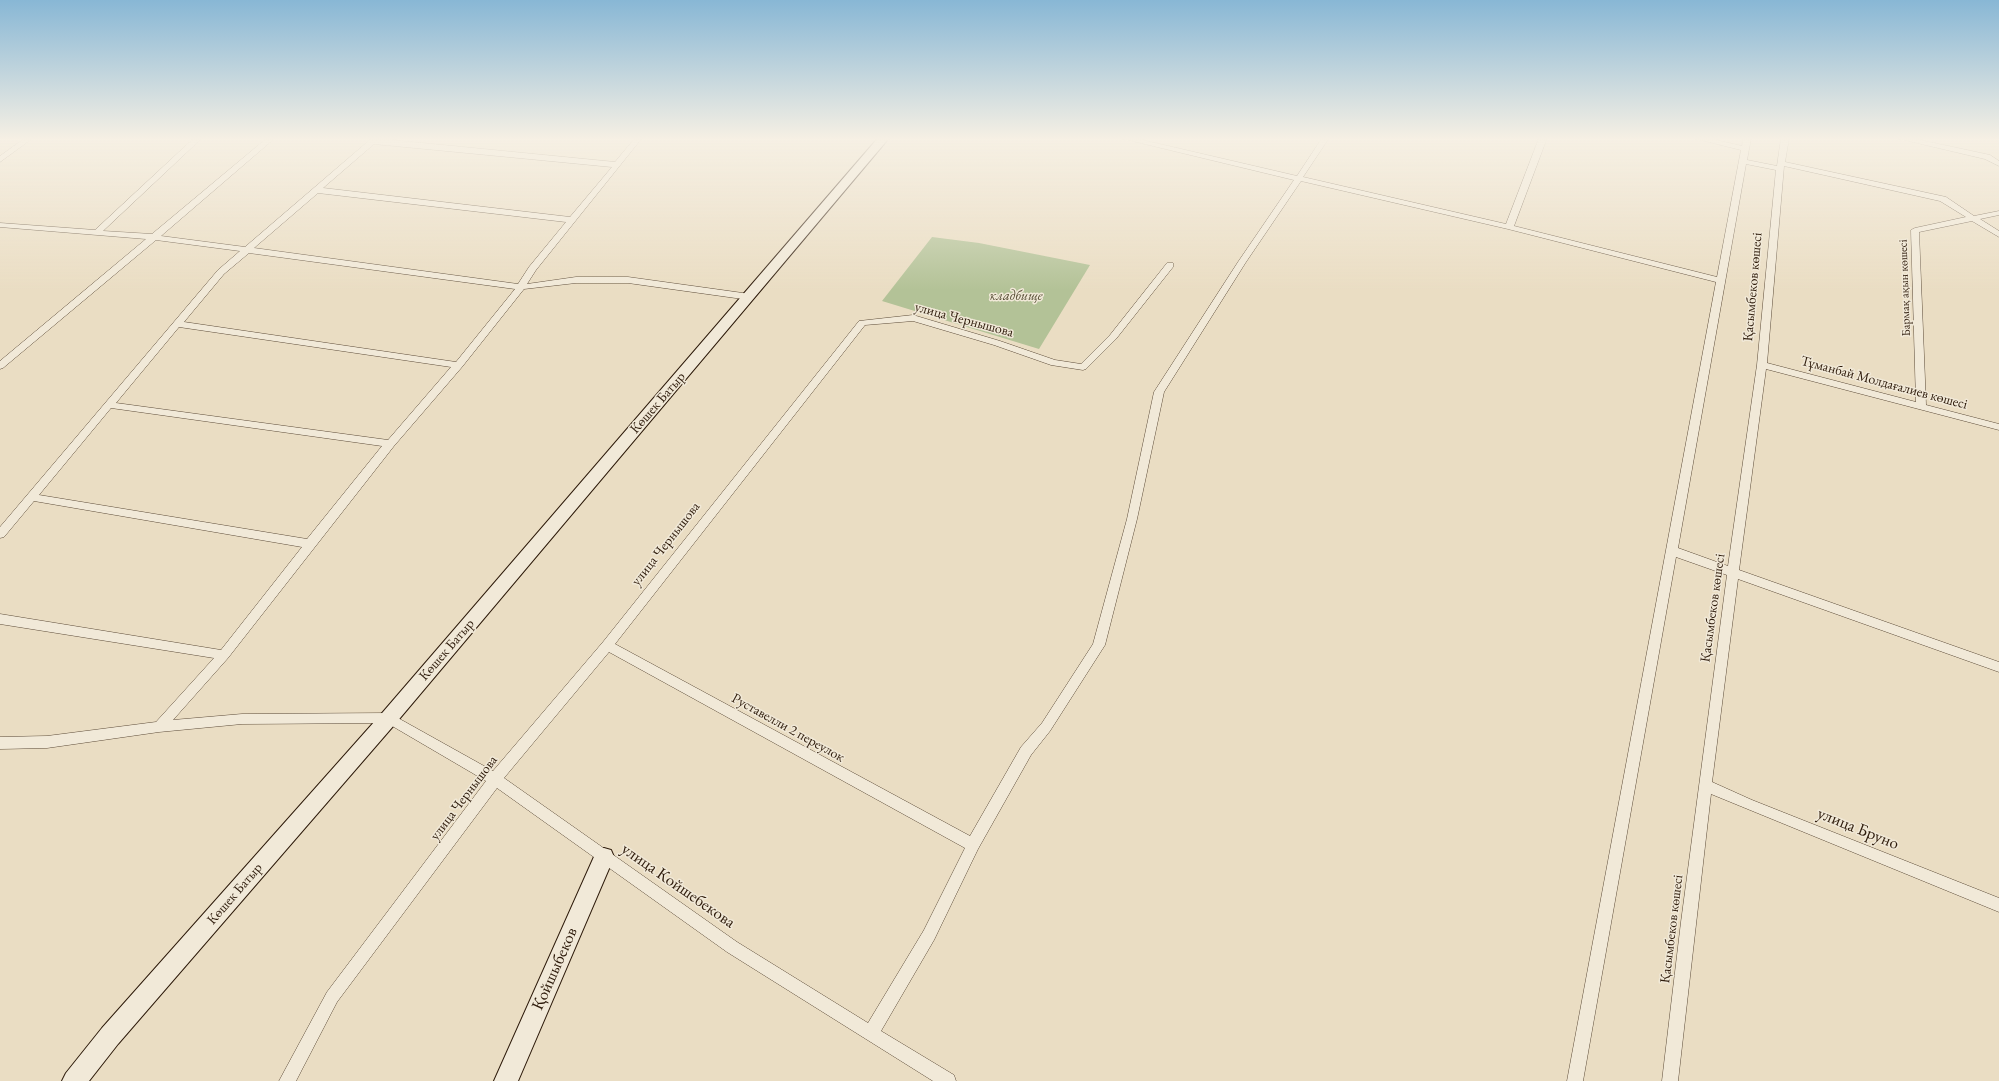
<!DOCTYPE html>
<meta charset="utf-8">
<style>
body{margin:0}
canvas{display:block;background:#eaddc3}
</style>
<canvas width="1999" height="1081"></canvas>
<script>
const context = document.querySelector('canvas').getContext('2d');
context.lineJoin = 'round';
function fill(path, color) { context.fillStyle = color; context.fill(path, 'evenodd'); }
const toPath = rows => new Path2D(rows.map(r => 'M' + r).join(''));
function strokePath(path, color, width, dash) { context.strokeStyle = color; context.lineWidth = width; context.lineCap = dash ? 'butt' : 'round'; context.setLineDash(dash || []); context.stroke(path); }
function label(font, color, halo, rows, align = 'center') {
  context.font = font + ' "EB Garamond",serif'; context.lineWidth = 3; context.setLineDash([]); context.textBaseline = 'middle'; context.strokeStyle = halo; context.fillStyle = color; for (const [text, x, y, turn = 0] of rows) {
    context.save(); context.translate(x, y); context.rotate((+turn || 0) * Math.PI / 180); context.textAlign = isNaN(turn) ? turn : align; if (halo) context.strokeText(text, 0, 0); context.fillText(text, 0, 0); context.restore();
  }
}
const green = toPath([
 [932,237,979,243,1090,265,1039,349,882,301]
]);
const street = toPath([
 [25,138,33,138,0,162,0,156,25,138],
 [194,138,202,138,103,231,152,234,267,138,275,138,161,236,245,247,372,138,615,162,635,138,642,138,536,270,527,284,576,277,628,277,750,294,754,297,750,300,628,283,576,283,524,289,462,367,394,446,228,658,173,720,242,714,389,713,493,771,603,642,859,321,913,315,1000,341,1055,360,1081,364,1110,335,1167,263,1173,263,1173,267,1116,339,1086,369,1083,370,1051,365,994,345,913,321,865,325,615,644,970,836,1021,747,1042,723,1093,644,1127,519,1154,392,1238,262,1294,180,1120,138,1134,138,1297,176,1322,138,1329,138,1303,177,1506,224,1539,138,1547,138,1514,226,1717,277,1741,150,1693,138,1708,138,1742,146,1743,138,1751,138,1747,160,1777,166,1781,138,1789,138,1785,162,1946,197,1974,216,1999,211,1999,215,1980,219,1999,231,1999,237,1972,221,1919,232,1926,405,1999,424,1999,430,1766,369,1739,570,1999,662,1999,672,1738,579,1712,782,1752,800,1999,898,1999,912,1711,794,1678,1081,1662,1081,1681,922,1727,575,1676,557,1583,1081,1567,1081,1716,282,1508,229,1301,181,1246,262,1164,392,1137,519,1105,645,1050,731,1031,755,978,849,934,940,881,1031,954,1075,956,1081,933,1081,727,952,497,788,337,1002,296,1081,279,1081,327,992,486,781,387,723,242,724,159,732,47,748,0,749,0,737,47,736,156,722,214,658,0,624,0,614,221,650,302,547,34,501,4,537,0,538,0,527,218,270,240,251,156,240,3,368,0,369,0,361,146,239,0,227,0,223,95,230,194,138],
 [374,144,612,167,570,217,323,188,374,144],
 [1746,164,1776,170,1757,365,1728,566,1678,548,1746,164],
 [1784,166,1940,201,1966,217,1915,228,1911,230,1916,402,1767,363,1784,166],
 [318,193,566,222,529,267,518,284,254,248,318,193],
 [249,253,515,289,456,362,184,322,224,274,249,253],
 [179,327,451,367,388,440,116,403,179,327],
 [111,408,382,446,307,539,39,495,111,408],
 [609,652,965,848,924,930,868,1023,737,942,504,778,609,652],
 [1896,138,1911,138,1990,155,1999,161,1999,166,1985,159,1896,138]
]);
const secondary = toPath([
 [878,138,889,138,395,724,118,1044,89,1081,62,1081,66,1073,102,1028,383,712,878,138],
 [604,848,611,850,614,857,518,1081,494,1081,597,850,604,848]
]);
const farStreetnames = [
 ["Бармақ ақын көшесі",1905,288,-92]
];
const streetNames = [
 ["Қасымбеков көшесі",1753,287,-85],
 ["улица Чернышова",964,320,15],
 ["Тұманбай Молдағалиев көшесі",1884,383,15],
 ["Көшек Батыр",658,403,-49],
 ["улица Чернышова",666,544,-52],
 ["Қасымбеков көшесі",1713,608,-82],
 ["Көшек Батыр",447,650,-49],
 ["Руставелли 2 переулок",788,728,29],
 ["улица Чернышова",464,798,-53],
 ["Көшек Батыр",235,894,-49],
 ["Қасымбеков көшесі",1672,929,-83]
];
const parkNames = [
 ["кладбище",1016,296]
];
const nearStreetnames = [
 ["улица Бруно",1858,829,22],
 ["улица Койшебекова",678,886,35],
 ["Қойшыбеков",555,969,-66]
];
fill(green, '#b3c297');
strokePath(street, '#5d4c39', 1);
strokePath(secondary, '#2e1b0b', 2);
fill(street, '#f1e9d8');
fill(secondary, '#f1e9d8');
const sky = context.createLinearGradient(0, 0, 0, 290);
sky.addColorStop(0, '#88b7d5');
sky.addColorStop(0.48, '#f6f0e4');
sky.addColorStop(1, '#f6f0e400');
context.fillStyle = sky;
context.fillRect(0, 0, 1999, 290);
label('12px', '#2e1b0b', '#f1e9d8', farStreetnames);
label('14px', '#2e1b0b', '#f1e9d8', streetNames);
label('italic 14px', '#564d35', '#f1e9d8', parkNames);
label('17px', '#2e1b0b', '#f1e9d8', nearStreetnames);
</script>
